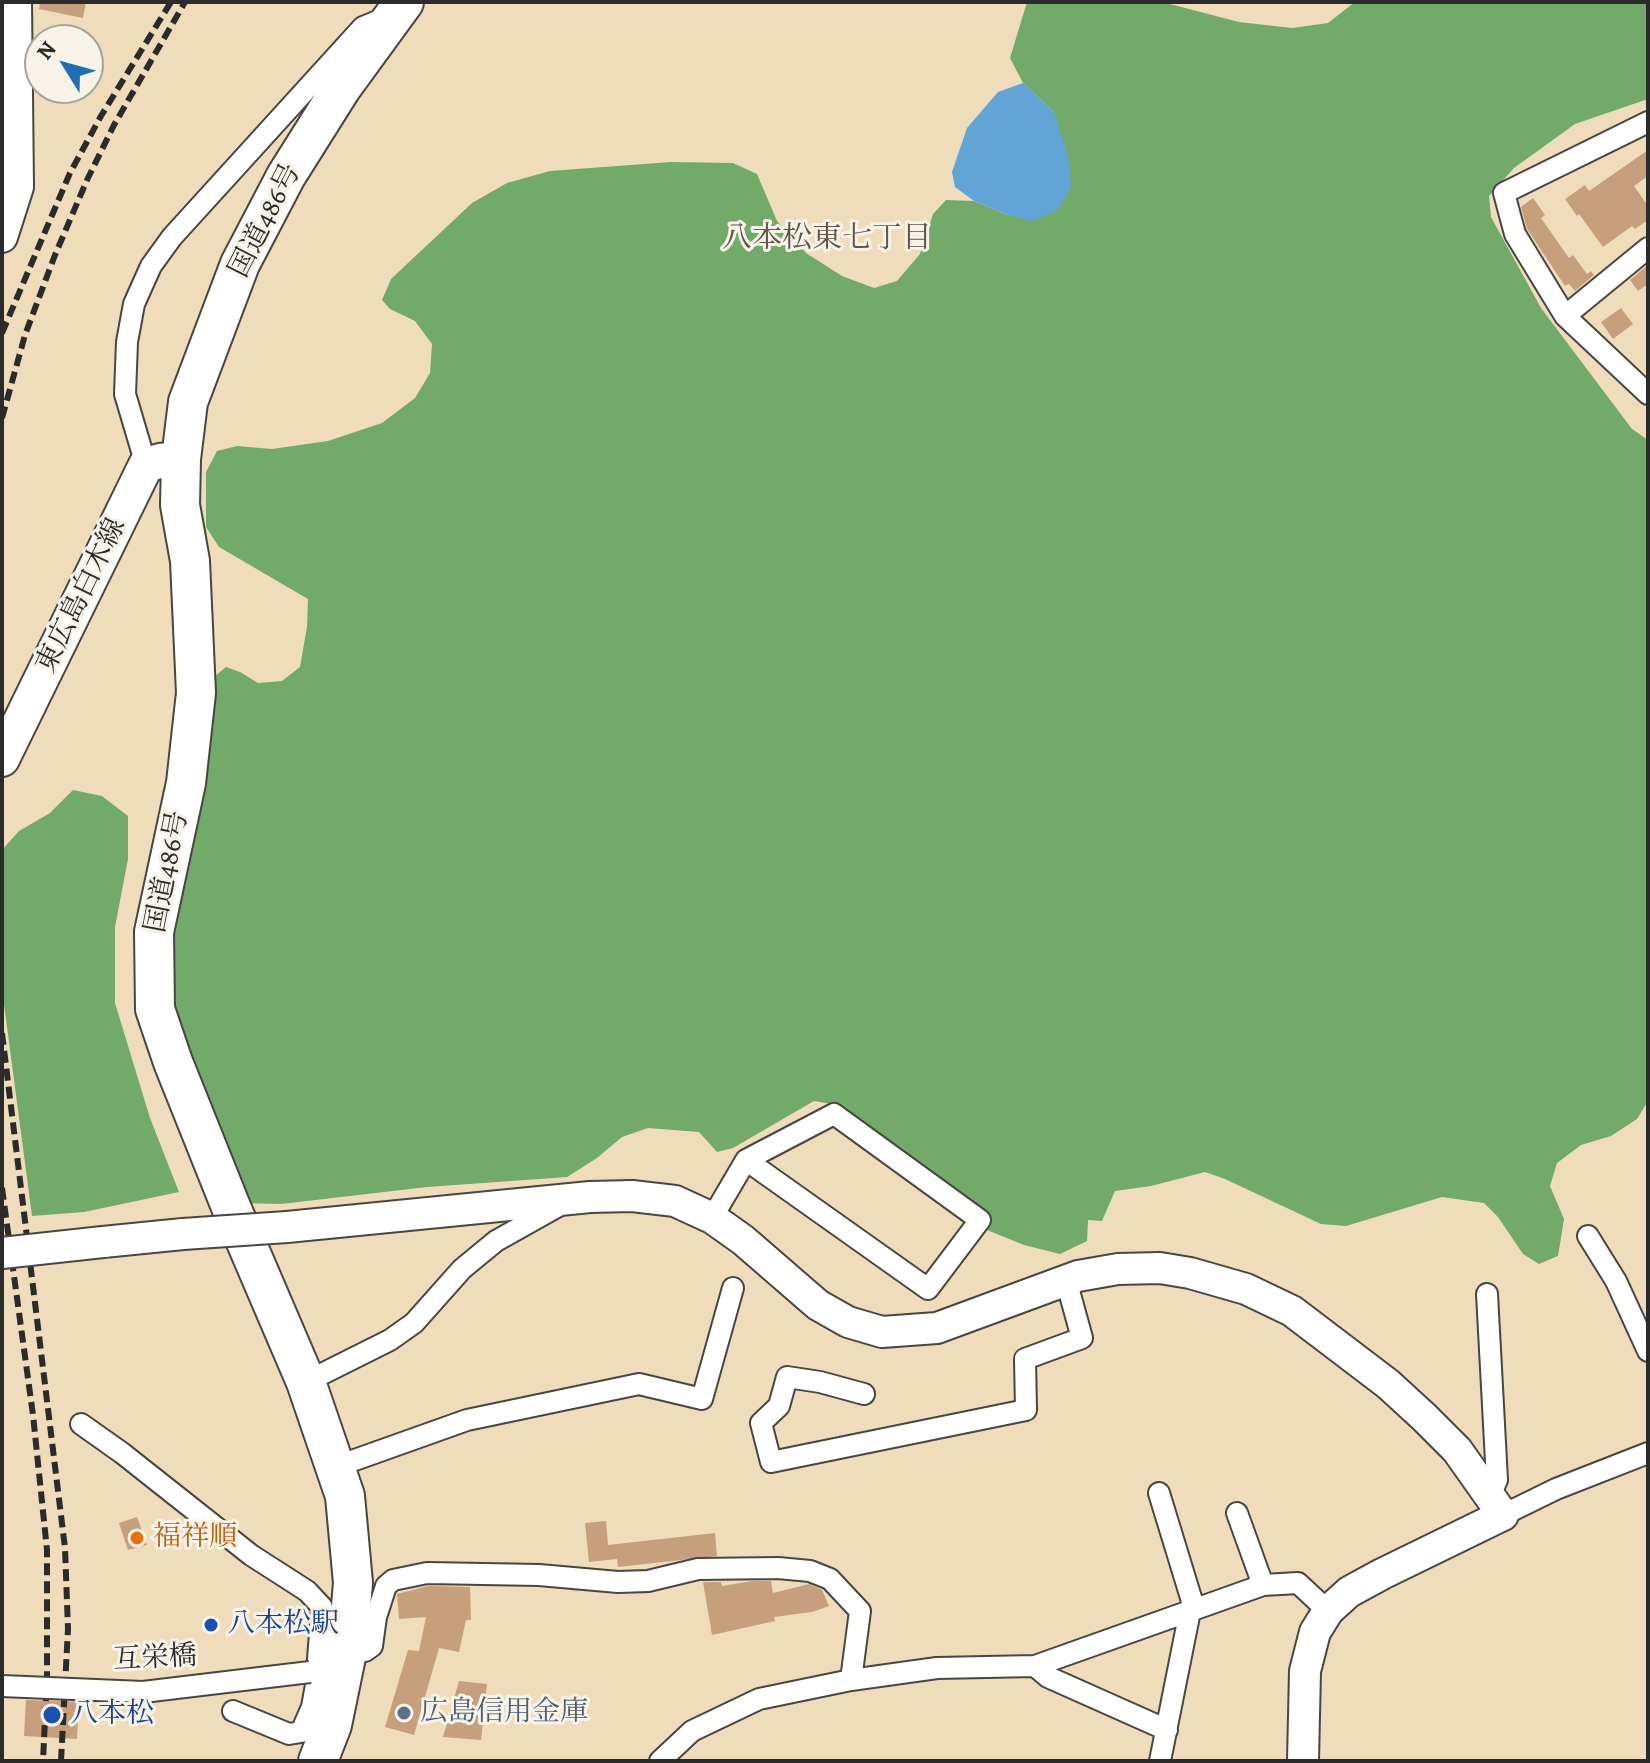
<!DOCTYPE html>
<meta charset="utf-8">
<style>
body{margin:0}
#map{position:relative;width:1650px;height:1763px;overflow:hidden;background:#efdcbb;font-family:Alegreya,serif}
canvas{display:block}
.frame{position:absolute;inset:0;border:4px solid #2b2b2b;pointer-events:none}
.north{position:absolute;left:24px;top:24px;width:80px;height:80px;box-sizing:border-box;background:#f7f3e8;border:2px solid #a5a39c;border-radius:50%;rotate:307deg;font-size:22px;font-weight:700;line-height:32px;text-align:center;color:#2b2b2b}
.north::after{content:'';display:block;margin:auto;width:28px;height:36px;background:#1f6fb2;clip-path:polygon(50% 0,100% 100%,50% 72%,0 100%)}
</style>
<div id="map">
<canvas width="1650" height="1763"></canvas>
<div class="frame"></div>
<div class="north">N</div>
</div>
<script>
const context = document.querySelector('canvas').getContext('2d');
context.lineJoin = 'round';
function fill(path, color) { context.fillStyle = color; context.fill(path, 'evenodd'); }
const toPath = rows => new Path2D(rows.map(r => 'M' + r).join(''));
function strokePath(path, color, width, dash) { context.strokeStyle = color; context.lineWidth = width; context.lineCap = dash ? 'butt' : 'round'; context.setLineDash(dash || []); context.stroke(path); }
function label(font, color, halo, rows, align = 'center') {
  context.font = font + ' Alegreya,"Noto Serif JP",serif'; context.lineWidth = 6; context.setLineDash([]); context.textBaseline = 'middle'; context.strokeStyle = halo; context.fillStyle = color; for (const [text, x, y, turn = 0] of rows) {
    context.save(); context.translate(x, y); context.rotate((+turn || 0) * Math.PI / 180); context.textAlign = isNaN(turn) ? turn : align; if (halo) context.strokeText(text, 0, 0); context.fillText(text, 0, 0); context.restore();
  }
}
const forest = toPath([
 [1027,2,1162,2,1239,22,1292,28,1328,23,1355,2,1648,2,1648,99,1575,124,1514,168,1489,196,1491,217,1541,308,1632,429,1648,440,1648,1101,1637,1119,1611,1136,1581,1145,1557,1163,1550,1186,1564,1219,1558,1256,1539,1264,1523,1254,1498,1217,1484,1203,1442,1197,1346,1226,1321,1224,1225,1179,1205,1172,1151,1186,1115,1191,1102,1221,1088,1220,1087,1241,1060,1254,1024,1245,977,1226,838,1105,814,1101,733,1148,717,1152,699,1132,648,1128,622,1137,597,1158,567,1177,427,1187,281,1204,239,1203,163,983,214,677,226,667,240,672,258,683,282,681,300,667,307,627,308,599,219,547,206,527,206,472,217,451,237,446,272,449,328,441,382,423,415,398,430,373,432,344,415,321,390,309,382,300,391,279,472,203,507,183,550,171,671,162,733,163,757,174,777,221,806,253,842,276,874,288,897,281,920,254,933,214,946,200,974,201,1008,215,1054,112,1023,83,1010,58],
 [73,790,102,796,128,816,128,859,115,927,115,1003,150,1118,179,1192,84,1212,32,1216,2,989,2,850,19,831,50,813]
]);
const water = toPath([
 [1023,83,1054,112,1068,156,1071,187,1058,210,1032,221,1008,215,974,201,955,187,952,172,967,128,998,92]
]);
const building = toPath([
 [40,2,86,2,83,18,39,9],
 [1648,150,1648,176,1634,186,1648,206,1648,220,1635,229,1632,226,1603,247,1579,214,1577,216,1565,199,1585,185,1589,191],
 [1533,198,1545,215,1541,218,1569,258,1573,255,1587,274,1591,271,1594,275,1575,291,1569,284,1565,286,1527,229,1521,207],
 [1648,265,1648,284,1638,291,1630,280],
 [1621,308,1633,324,1613,339,1601,322],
 [137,1517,147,1545,128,1550,119,1523],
 [606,1521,608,1545,715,1533,717,1556,618,1567,617,1559,589,1562,585,1523],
 [752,1581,771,1581,773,1593,809,1584,822,1590,829,1606,812,1612,774,1617,775,1621,712,1635,703,1582,721,1582,722,1586],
 [428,1586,470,1587,471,1620,466,1620,459,1652,439,1648,414,1735,385,1727,408,1650,419,1651,426,1617,399,1619,397,1594],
 [459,1681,487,1684,481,1740,443,1737],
 [26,1700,79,1702,77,1739,24,1736]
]);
const street = toPath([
 [1648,122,1504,193,1515,234,1565,316,1648,394],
 [1565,316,1648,248],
 [146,465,125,394,127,342,134,304,151,266,172,237,363,27,380,20],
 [712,1218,746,1160,834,1114,980,1220,928,1289,746,1160],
 [1588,1236,1616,1281,1648,1351],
 [1487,1294,1497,1480,1490,1495],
 [306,1382,390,1340,414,1323,462,1269,496,1241,562,1204],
 [864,1394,820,1382,787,1377,779,1406,761,1423,771,1462,1026,1410,1025,1359,1082,1338,1066,1280],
 [81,1424,122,1453,251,1555,307,1591,322,1607,317,1672],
 [335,1467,467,1420,639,1384,702,1399,733,1288],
 [1159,1493,1192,1601,1160,1761],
 [1237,1513,1263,1585],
 [1503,1515,1556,1489,1648,1453],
 [347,1652,365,1651,372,1646,376,1617,386,1586,393,1580,427,1573,539,1575,618,1582,648,1581,698,1569,778,1568,810,1571,830,1579,860,1611,851,1680],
 [1035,1666,1048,1677,1167,1730],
 [233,1711,289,1734,301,1732,312,1707,316,1685,317,1672,310,1672],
 [660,1761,692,1731,759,1699,851,1680,937,1668,1035,1666,1263,1585,1298,1583,1328,1611]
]);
const secondary = toPath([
 [2,237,18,187,16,2],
 [287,1227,590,1197,632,1196,675,1201,712,1218,743,1240,818,1305,848,1322,882,1332,937,1328,1078,1276,1118,1269,1160,1268,1190,1273,1246,1289,1292,1311,1388,1384,1424,1417,1457,1450,1503,1515,1382,1574,1349,1592,1328,1611,1315,1632,1305,1671,1303,1761],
 [103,1242,183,1234]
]);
const primary = toPath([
 [2,759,146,465,160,461,181,459]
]);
const highway = toPath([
 [318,1761,332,1725,347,1652,353,1583,345,1496,306,1382,231,1207,173,1062,155,1009,154,932,186,783,196,693,190,561,180,505,181,459,188,402,240,264,286,176,342,87,404,2]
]);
const rail = toPath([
 [2,333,70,173,101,116,171,2],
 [2,418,25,335,55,255,87,180,114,125,185,2],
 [2,1033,65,1548,68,1629,61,1761],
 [2,1188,33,1415,47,1550,47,1677,43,1761]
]);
const streetBridge = toPath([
 [2,1686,143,1692,310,1672]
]);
const secondaryBridge = toPath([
 [183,1234,287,1227],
 [2,1253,103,1242]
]);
const markers = [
 [137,1538,8,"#e8710a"],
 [211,1625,8,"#1a4fb4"],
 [404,1713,8,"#5c6f8a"],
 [52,1715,10,"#1a4fb4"]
];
const streetNames = [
 ["国道486号",266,221,-63],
 ["東広島白木線",82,596,-64],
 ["国道486号",168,872,-79],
 ["互栄橋",155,1659,-3]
];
const foodNames = [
 ["福祥順",153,1538]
];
const transitNames = [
 ["八本松駅",227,1625],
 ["八本松",70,1715]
];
const serviceNames = [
 ["広島信用金庫",420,1713]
];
const neighbourhoodNames = [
 ["八本松東七丁目",827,240]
];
fill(forest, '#72aa69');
fill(water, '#62a4d6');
fill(building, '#c69f7d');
strokePath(street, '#484641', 24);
strokePath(secondary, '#484641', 34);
strokePath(primary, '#484641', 38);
strokePath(highway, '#484641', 42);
strokePath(street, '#fff', 20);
strokePath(secondary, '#fff', 30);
strokePath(primary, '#fff', 34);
strokePath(highway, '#fff', 38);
strokePath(rail, '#2b2b2b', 6, [12, 6]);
strokePath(streetBridge, '#484641', 24, []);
strokePath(secondaryBridge, '#484641', 34, []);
strokePath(streetBridge, '#fff', 20);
strokePath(secondaryBridge, '#fff', 30);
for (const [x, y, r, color] of markers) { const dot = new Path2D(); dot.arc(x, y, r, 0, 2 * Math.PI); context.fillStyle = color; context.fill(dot); strokePath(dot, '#f7f3e8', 3); }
label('28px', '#2b2b2b', '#f7f3e8', streetNames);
label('28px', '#c56008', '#f7f3e8', foodNames, 'left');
label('28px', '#164399', '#f7f3e8', transitNames, 'left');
label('28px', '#4e5e75', '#f7f3e8', serviceNames, 'left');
label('30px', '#615448', '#f7f3e8', neighbourhoodNames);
</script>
